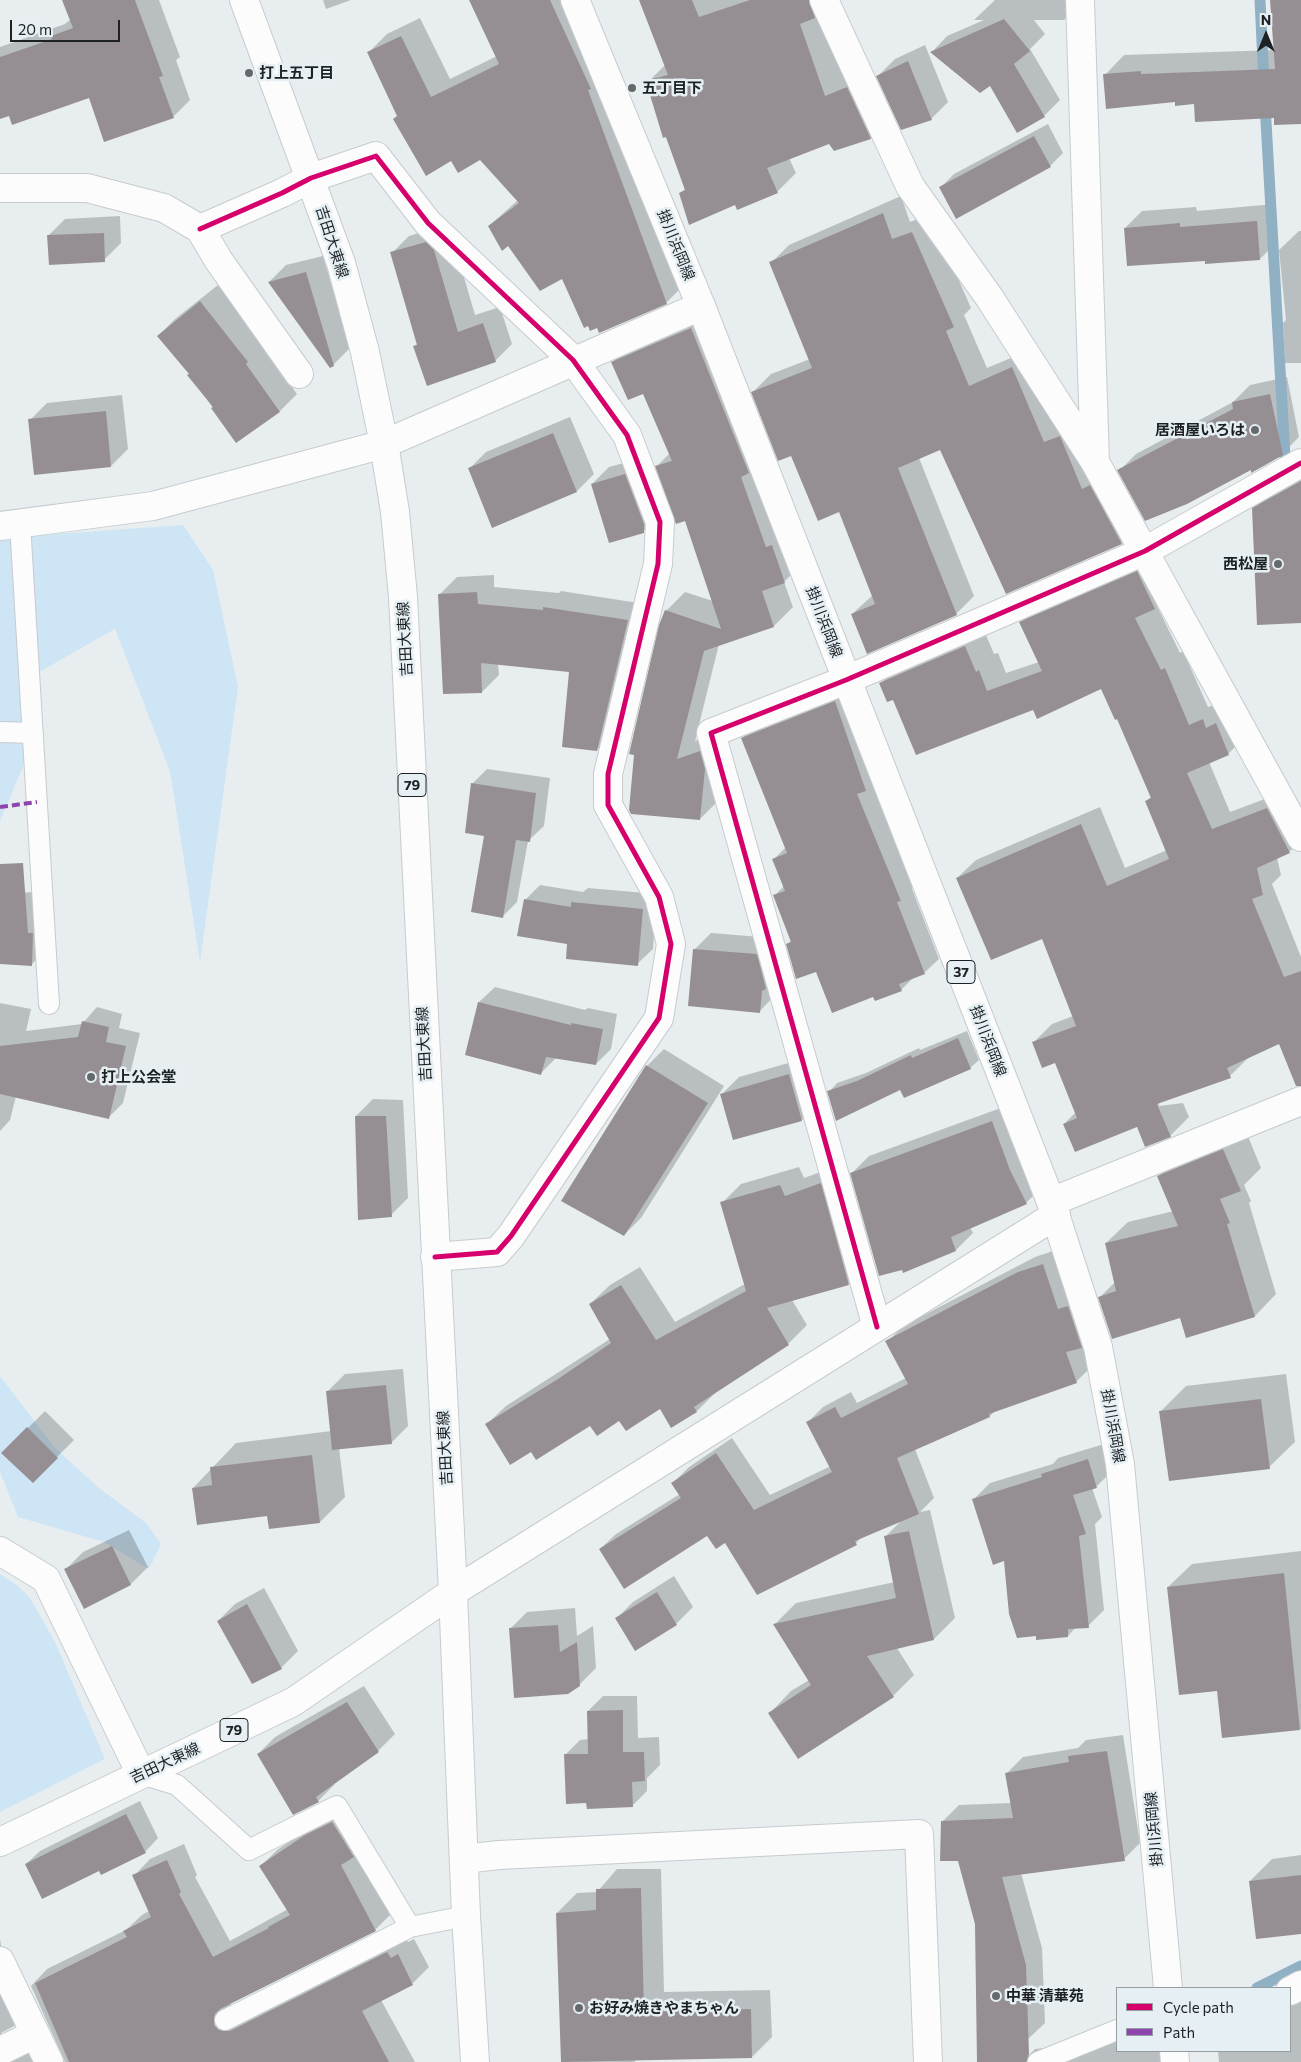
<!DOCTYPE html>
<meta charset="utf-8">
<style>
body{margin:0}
#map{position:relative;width:1301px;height:2062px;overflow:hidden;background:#e8eef0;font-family:Commissioner,sans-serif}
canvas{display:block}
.legend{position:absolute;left:1116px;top:1987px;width:175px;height:65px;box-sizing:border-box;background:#e5eff4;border:1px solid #959da0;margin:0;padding:6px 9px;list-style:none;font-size:15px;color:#1e2123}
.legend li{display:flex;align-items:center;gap:10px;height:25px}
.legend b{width:25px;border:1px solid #959da0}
.north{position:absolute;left:1241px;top:10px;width:50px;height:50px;-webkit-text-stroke:4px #e5eff4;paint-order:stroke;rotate:0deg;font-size:14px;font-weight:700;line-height:20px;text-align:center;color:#1e2123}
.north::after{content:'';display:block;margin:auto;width:18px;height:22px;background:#1e2123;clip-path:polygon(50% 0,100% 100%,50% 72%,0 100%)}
.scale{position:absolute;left:10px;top:20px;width:110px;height:22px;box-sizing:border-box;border:2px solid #1e2123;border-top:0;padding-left:6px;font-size:15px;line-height:18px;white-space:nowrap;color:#1e2123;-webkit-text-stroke:4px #e5eff4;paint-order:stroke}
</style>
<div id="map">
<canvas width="1301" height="2062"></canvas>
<ul class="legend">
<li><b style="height:6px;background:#d6006c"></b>Cycle path</li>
<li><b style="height:6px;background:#8e44ad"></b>Path</li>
</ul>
<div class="north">N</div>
<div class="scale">20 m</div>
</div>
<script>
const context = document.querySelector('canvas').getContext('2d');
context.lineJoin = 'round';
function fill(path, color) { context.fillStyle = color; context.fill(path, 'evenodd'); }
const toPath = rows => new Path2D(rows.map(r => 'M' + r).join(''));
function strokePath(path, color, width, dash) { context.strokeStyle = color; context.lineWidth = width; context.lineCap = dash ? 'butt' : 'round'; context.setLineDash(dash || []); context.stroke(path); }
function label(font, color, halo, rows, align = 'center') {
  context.font = font + ' Commissioner,"Noto Sans JP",sans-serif'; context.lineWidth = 5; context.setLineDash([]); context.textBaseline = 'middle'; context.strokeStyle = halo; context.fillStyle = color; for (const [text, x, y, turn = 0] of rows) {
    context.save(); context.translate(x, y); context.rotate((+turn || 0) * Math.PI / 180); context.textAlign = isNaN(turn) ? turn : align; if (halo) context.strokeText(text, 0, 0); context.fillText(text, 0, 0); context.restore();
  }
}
const green = toPath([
 [183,525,213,570,238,687,200,962,170,771,115,629,27,679,23,767,0,821,0,538],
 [0,1376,54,1447,99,1488,146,1523,161,1544,149,1569,104,1542,18,1517,0,1472],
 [0,1574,17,1585,30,1598,55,1642,105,1759,0,1812]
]);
const shadow = toPath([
 [64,0,159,0,180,57,176,60,190,100,173,117,90,97,0,118,0,47,65,24,71,19],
 [323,0,351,0,326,9],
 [475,0,578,0,685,284,666,303,562,278,508,245,489,226,518,200,480,158,452,160,398,116,368,53,387,34,420,18,450,79,497,56],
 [640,0,830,0,820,10,844,78,866,69,889,119,871,138,830,143,789,158,796,173,777,192,736,203,681,193,685,189,651,96,654,92,650,80,665,65],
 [995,0,1079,0,1080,4,1064,20,1034,20,1045,34,1030,49,1060,100,1044,116,932,52,947,36,984,20,974,20],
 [1271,0,1301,0,1301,123,1176,101,1105,75,1124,55,1275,50],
 [925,45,948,102,931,119,878,76,895,59],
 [1048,124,1063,153,1050,166,941,187,954,174],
 [901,196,910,222,930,214,971,308,964,315,987,368,1030,350,1139,525,1121,543,1007,592,941,448,919,458,974,596,956,614,852,614,873,595,840,511,791,454,753,392,771,374,810,359,771,263,789,245],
 [1274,204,1277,242,1260,259,1206,259,1125,228,1142,211,1196,207,1197,211],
 [120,216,121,243,104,260,48,236,65,219],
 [443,226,451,233,475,315,500,307,512,344,495,361,415,346,418,343,392,253,409,236],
 [1299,231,1301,231,1301,363,1285,363,1283,323,1286,320,1279,250],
 [323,256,350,348,333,365,269,282,286,265],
 [218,285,264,344,262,346,297,394,280,411,236,442,190,374,158,336,175,319],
 [710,310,803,563,784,582,793,607,774,626,719,644,695,741,719,732,719,800,700,819,631,812,666,611,685,592,713,601,685,520,657,466,670,453,644,392,613,362,632,343],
 [1287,377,1299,437,1282,454,1119,471,1136,454,1233,402,1250,385],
 [122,395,128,449,111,466,30,420,47,403],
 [570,417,594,474,577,491,469,469,486,452],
 [642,458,660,515,643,532,592,484,609,467],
 [1301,468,1301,622,1254,509,1286,476],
 [1156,554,1173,590,1157,606,1180,653,1183,651,1208,707,1221,702,1247,735,1228,754,1209,762,1230,812,1286,791,1301,841,1289,852,1277,858,1281,875,1272,884,1301,957,1301,1048,1280,1042,1248,1058,1230,1076,1159,1101,1159,1106,1183,1103,1189,1117,1170,1136,1137,1125,1064,1124,1076,1112,1056,1062,1034,1042,1052,1024,1073,1016,1043,938,957,878,976,860,1100,807,1125,868,1167,850,1147,801,1152,796,1118,718,1102,688,1034,708,894,698,881,683,899,665,983,628,994,654,998,653,1006,673,1039,662,1021,623,1039,604],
 [494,575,494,587,559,593,561,591,645,604,614,733,597,750,571,671,498,664,499,675,482,692,440,594,457,577],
 [850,687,915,885,912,889,939,959,924,973,914,977,901,990,874,995,817,970,787,944,792,940,774,896,784,886,774,859,786,847,742,738,757,724],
 [487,769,550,778,544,826,528,841,517,902,502,917,486,835,472,784],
 [540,885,583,892,588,888,657,894,653,949,637,964,568,943,525,900],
 [33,892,40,956,32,964,0,962,0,900,6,894],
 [711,933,773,938,776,994,759,1012,694,950],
 [495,987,585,1010,588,1008,617,1014,611,1049,596,1064,556,1058,541,1073,479,1002],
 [0,1003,31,1009,26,1031,82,1024,97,1007,122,1014,119,1028,140,1033,123,1103,109,1117,16,1096,10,1120,0,1131],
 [967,1031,979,1060,970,1068,901,1089,829,1092,837,1083,866,1073,919,1048,920,1050],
 [664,1049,724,1086,641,1218,624,1235,647,1066],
 [806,1058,819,1103,802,1120,734,1138,722,1094,739,1077],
 [373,1099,403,1100,408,1198,391,1215,356,1116],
 [1009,1105,1043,1186,1026,1203,970,1227,973,1233,956,1250,904,1271,852,1173,869,1156],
 [1245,1129,1261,1168,1244,1185,1251,1201,1249,1203,1276,1294,1255,1316,1187,1336,1180,1316,1100,1297,1115,1282,1106,1243,1128,1222,1174,1211,1159,1176,1180,1155],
 [840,1165,867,1265,848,1284,792,1300,807,1325,788,1344,716,1392,697,1411,672,1426,660,1407,620,1420,590,1424,531,1450,486,1425,506,1406,610,1339,590,1304,610,1285,640,1267,675,1322,745,1284,722,1203,741,1184,799,1167,804,1178],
 [1059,1249,1092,1366,1076,1382,996,1410,990,1416,915,1449,934,1498,920,1512,930,1510,955,1618,934,1639,897,1648,914,1675,893,1696,770,1713,791,1691,809,1680,774,1625,796,1603,895,1582,886,1536,902,1520,863,1536,855,1544,725,1542,707,1535,600,1549,616,1534,680,1494,673,1483,689,1467,732,1438,770,1495,831,1466,808,1422,823,1407,851,1392,857,1403,906,1378,887,1342,903,1326,1035,1257],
 [403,1369,408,1426,391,1443,339,1448,345,1497,320,1522,268,1515,193,1488,236,1443,331,1431,328,1391,345,1374],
 [1286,1374,1295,1442,1269,1467,1161,1411,1186,1386],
 [45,1411,74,1440,33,1481,3,1453],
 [1104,1444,1113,1470,1097,1486,1092,1488,1102,1517,1095,1524,1104,1610,1088,1626,1076,1627,1068,1636,1005,1560,974,1499,990,1483,1053,1464,1058,1458],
 [129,1530,148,1567,131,1584,85,1607,66,1569,83,1552],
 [1301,1551,1301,1729,1223,1736,1219,1689,1168,1587,1192,1564],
 [674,1576,693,1607,676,1624,636,1650,616,1619,633,1602],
 [264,1588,298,1651,281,1668,218,1621,235,1604],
 [575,1608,577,1636,593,1626,596,1668,579,1685,510,1629,527,1612],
 [364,1686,395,1734,378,1751,334,1782,335,1784,318,1801,258,1754,275,1737],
 [603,1696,637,1696,638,1738,659,1737,660,1765,647,1778,647,1791,632,1806,565,1755,580,1740,589,1739,588,1711],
 [1123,1735,1140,1843,1124,1859,1021,1873,1042,1948,1045,2023,1028,2039,977,1923,959,1860,943,1821,959,1805,1012,1803,1006,1774,1023,1757,1078,1748,1086,1740],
 [140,1801,158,1838,145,1852,99,1869,26,1864,40,1851],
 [349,1806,369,1839,358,1850,392,1913,375,1930,230,2003,236,2014,404,1936,408,1942,414,1939,429,1967,412,1984,381,2000,415,2062,0,2062,0,1939,2,1951,30,2009,14,2026,1,2033,2,2041,45,2039,56,2058,65,2062,31,1986,47,1969,126,1930,142,1915,149,1911,134,1876,150,1859,184,1844,197,1875,195,1877,230,1941,288,1909,261,1866,277,1850,323,1819],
 [1301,1855,1301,1932,1250,1881,1272,1859],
 [617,1869,661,1869,664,1992,770,1990,772,2037,752,2057,635,2060,635,2062,562,2062,557,1913,577,1893,597,1892],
 [1290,1995,1301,1995,1301,2062,1219,2062,1218,2051,1290,2051],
 [1117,2041,1117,2051,1169,2051,1170,2062,1022,2062,1035,2049]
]);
const stream = toPath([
 [1260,0,1264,83],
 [1265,104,1285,457],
 [1257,1988,1301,1966]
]);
const building = toPath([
 [62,0,135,0,163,76,159,77,174,118,104,142,89,98,12,125,9,116,0,119,0,57,52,39,51,36,73,28],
 [469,0,550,0,591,89,588,90,667,304,599,333,597,328,590,331,588,326,584,328,562,279,540,291,508,246,502,251,488,226,519,203,480,160,458,173,451,161,426,176,393,119,397,116,367,52,401,36,431,97,499,64],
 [639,0,692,0,699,17,750,0,809,0,815,18,800,24,825,96,847,87,871,139,834,151,829,144,767,168,778,193,737,210,735,205,689,225,679,193,685,190,666,137,663,138,650,95,654,95,648,80,668,75],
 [1270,0,1301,0,1301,124,1274,125,1274,118,1195,122,1194,104,1175,106,1175,102,1106,109,1103,74,1141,71,1141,74,1275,69],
 [1004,19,1030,51,1014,64,1045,117,1017,133,990,86,980,93,930,52],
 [908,61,932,120,901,130,876,76],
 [1034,136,1051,167,956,219,939,187],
 [883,213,892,239,912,232,954,327,946,331,969,386,1012,367,1044,442,1060,436,1082,489,1090,485,1122,544,1006,594,940,450,898,468,957,615,867,654,851,614,875,604,839,512,818,521,791,456,778,461,751,392,812,368,769,262],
 [1257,221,1260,260,1205,264,1205,261,1127,266,1124,228,1180,223,1180,227],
 [104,233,105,262,49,265,47,235],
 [426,242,434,250,458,332,483,323,496,362,427,386,413,346,417,345,390,252],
 [306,272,334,366,330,368,268,282],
 [200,301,248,362,246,364,280,412,236,443,211,408,213,407,187,375,189,374,157,336],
 [691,328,749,473,741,477,766,547,772,545,785,583,762,591,774,627,704,651,677,759,700,751,705,769,700,820,631,814,629,810,634,755,629,754,659,625,665,610,721,629,685,521,676,524,655,466,672,461,643,394,628,400,611,362],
 [1270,394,1283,455,1251,473,1251,470,1187,504,1145,521,1117,470,1233,409,1232,402],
 [106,411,111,467,34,475,28,419],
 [553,433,577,492,492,528,468,468],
 [625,474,644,524,644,533,609,543,591,484],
 [1301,481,1301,623,1257,625,1252,508],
 [1137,571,1155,609,1135,618,1161,670,1165,668,1189,725,1203,719,1206,728,1216,723,1229,755,1187,773,1212,829,1267,808,1290,853,1257,868,1263,895,1252,899,1284,977,1301,971,1301,1086,1296,1086,1279,1044,1227,1068,1231,1078,1157,1104,1171,1137,1145,1147,1137,1127,1075,1152,1063,1124,1077,1118,1055,1063,1042,1068,1032,1042,1076,1026,1042,939,991,960,956,878,1081,824,1107,886,1169,859,1145,801,1151,798,1117,719,1115,720,1101,689,1037,719,1033,710,916,755,893,700,887,702,879,683,965,646,976,672,979,670,987,691,1042,671,1019,622],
 [477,592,478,604,543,610,543,607,628,620,597,751,562,747,569,672,481,663,482,693,443,694,438,594],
 [835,701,866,791,857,794,901,901,897,902,925,974,899,984,902,991,875,1001,873,997,832,1013,816,972,796,979,786,944,791,942,773,895,785,891,772,859,787,853,741,738],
 [471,783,536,793,530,842,516,840,503,918,471,912,484,836,465,833],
 [23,863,28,933,33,933,32,966,0,964,0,864],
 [524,899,571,907,571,902,643,909,638,966,566,959,567,944,517,936],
 [693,949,757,954,766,989,762,991,760,1013,688,1006],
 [478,1002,571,1025,571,1023,603,1029,596,1065,546,1057,541,1075,465,1055],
 [82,1021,109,1027,106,1042,126,1046,109,1119,0,1094,0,1046,78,1037],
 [958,1038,971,1069,904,1098,900,1090,836,1121,827,1091,857,1081,911,1055,912,1058],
 [646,1065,708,1103,624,1236,561,1201],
 [789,1074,802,1121,733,1140,720,1094],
 [355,1116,386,1116,392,1217,358,1220],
 [992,1121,1010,1170,1027,1204,951,1237,956,1251,903,1273,902,1270,879,1276,850,1173],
 [1223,1149,1241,1191,1220,1199,1230,1223,1227,1224,1255,1317,1186,1338,1180,1318,1112,1339,1098,1297,1116,1291,1105,1243,1178,1226,1157,1176],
 [821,1183,849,1285,767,1308,789,1345,694,1407,697,1412,671,1428,660,1409,626,1431,619,1421,597,1436,590,1426,536,1460,531,1452,510,1465,485,1424,558,1379,611,1343,589,1304,621,1285,656,1340,746,1291,720,1202,780,1185,785,1196],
 [1043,1264,1058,1309,1068,1306,1082,1348,1066,1352,1077,1383,989,1414,990,1417,897,1458,919,1514,855,1541,857,1545,757,1595,725,1543,716,1549,707,1536,624,1589,599,1549,681,1498,671,1483,716,1453,754,1510,832,1472,806,1422,835,1407,841,1418,908,1384,885,1341,1018,1272],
 [386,1385,392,1444,332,1450,326,1391],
 [1261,1399,1270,1469,1169,1481,1159,1411],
 [27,1427,58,1458,33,1483,1,1453],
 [312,1455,320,1523,269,1529,267,1516,197,1525,192,1488,212,1485,210,1467],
 [1088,1459,1097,1488,1073,1495,1086,1534,1079,1536,1089,1628,1068,1629,1068,1637,1036,1640,1036,1636,1017,1638,1009,1614,1004,1561,993,1565,972,1499,1042,1477,1041,1474],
 [909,1531,934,1640,867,1656,894,1697,798,1759,768,1713,811,1685,773,1624,896,1598,884,1536],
 [112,1546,131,1585,84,1609,64,1569],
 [1284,1573,1300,1730,1222,1738,1217,1691,1179,1695,1167,1587],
 [657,1592,677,1625,635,1651,615,1618],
 [247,1604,282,1669,252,1684,217,1621],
 [558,1625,560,1652,577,1642,580,1686,568,1694,514,1698,509,1628],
 [347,1702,379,1752,316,1797,319,1802,293,1815,257,1754],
 [623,1710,623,1752,644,1752,645,1781,632,1782,633,1807,587,1809,586,1803,566,1804,564,1754,588,1754,587,1711],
 [1107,1751,1125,1861,1002,1877,1026,1965,1029,2054,1026,2062,977,2062,975,1924,958,1861,940,1861,941,1821,1013,1818,1005,1773,1069,1762,1068,1756],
 [126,1814,146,1853,101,1875,99,1871,42,1899,25,1864],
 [332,1822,354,1857,341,1865,376,1931,220,2009,215,2014,214,2025,219,2030,230,2031,387,1952,391,1958,398,1954,413,1985,362,2011,389,2062,69,2062,35,1983,127,1937,123,1931,151,1917,132,1875,167,1860,181,1892,179,1894,213,1957,269,1928,268,1927,290,1915,259,1866,305,1835],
 [1301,1875,1301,1934,1256,1939,1249,1881],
 [641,1888,644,2012,751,2009,752,2058,561,2062,556,1913,596,1910,596,1889]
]);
const service = toPath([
 [20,523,49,1004],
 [0,732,33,733],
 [141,1774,177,1785,249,1850,337,1806,410,1927,466,1916],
 [225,2020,410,1927],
 [1038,2062,1117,2030]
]);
const minor = toPath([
 [824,0,910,186,989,297,1095,462],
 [1080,0,1095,462,1301,837],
 [0,188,87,188,164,208,200,229,219,261,299,374],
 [200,229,282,193,311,178,376,156,428,223,573,360,627,435,660,522,658,564,608,774,608,805,659,897,671,944,659,1018,511,1236,497,1252,435,1257],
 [0,526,153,506,384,444,701,306],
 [1051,1202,1301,1101],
 [877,1327,711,733,846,680,1145,551,1301,463],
 [0,1551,46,1579,141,1774],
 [453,1592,1056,1215],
 [464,1859,499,1855,919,1834,928,2062],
 [0,1961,49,2062],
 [1290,1991,1301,1985],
 [0,2051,35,2034]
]);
const tertiary = toPath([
 [453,1592,466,1916,475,2062]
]);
const primary = toPath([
 [575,0,701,306,1051,1202,1098,1347,1120,1464,1168,1988],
 [0,1842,293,1702,453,1592,403,597,395,512,384,444,365,352,341,263,244,0],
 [1174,2051,1175,2062]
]);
const quiet = toPath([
 [0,807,37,802]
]);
const cycleway = toPath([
 [200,229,282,193,311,178,376,156,428,223,573,360,627,435,660,522,658,564,608,774,608,805,659,897,671,944,659,1018,511,1236,497,1252,435,1257],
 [877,1327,711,733,846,680,1145,551,1301,463]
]);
const markers = [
 [249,73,5,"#65696b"],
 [632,88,5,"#65696b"],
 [1255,430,5,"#65696b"],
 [1278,564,5,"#65696b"],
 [91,1077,5,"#65696b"],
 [996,1996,5,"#65696b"],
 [579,2008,5,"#65696b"]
];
const shields = [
 [412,785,28],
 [961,972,28],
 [234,1730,28]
];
const shieldNames = [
 ["79",412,785],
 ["37",961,972],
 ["79",234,1730]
];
const poiNames = [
 ["打上五丁目",259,73],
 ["五丁目下",642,88],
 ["居酒屋いろは",1245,430,"right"],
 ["西松屋",1268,564,"right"],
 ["打上公会堂",101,1077],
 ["中華 清華苑",1006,1996],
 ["お好み焼きやまちゃん",589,2008]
];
const streetNames = [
 ["吉田大東線",332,242,72],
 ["掛川浜岡線",676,245,68],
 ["掛川浜岡線",824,622,69],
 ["吉田大東線",405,639,-93],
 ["掛川浜岡線",988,1041,69],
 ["吉田大東線",424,1044,-93],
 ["掛川浜岡線",1113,1426,80],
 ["吉田大東線",445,1448,-93],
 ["吉田大東線",165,1763,-25],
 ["掛川浜岡線",1154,1829,-95]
];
fill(green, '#cde5f4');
fill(shadow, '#0003');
strokePath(stream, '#90b0c3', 11);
fill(building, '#958f93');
strokePath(service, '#c7cbcd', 22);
strokePath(minor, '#c7cbcd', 30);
strokePath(tertiary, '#c7cbcd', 30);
strokePath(primary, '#c7cbcd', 30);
strokePath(service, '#fcfcfd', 20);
strokePath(minor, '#fcfcfd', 28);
strokePath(tertiary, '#fcfcfd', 28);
strokePath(primary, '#fcfcfd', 28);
strokePath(quiet, '#8e44ad', 4, [8, 4]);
strokePath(cycleway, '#d6006c', 5);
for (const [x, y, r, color] of markers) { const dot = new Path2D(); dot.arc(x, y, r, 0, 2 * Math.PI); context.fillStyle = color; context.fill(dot); strokePath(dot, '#e5eff4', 2); }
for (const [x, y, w] of shields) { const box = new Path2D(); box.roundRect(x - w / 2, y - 11.5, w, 23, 4); context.fillStyle = '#e5eff4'; context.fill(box); strokePath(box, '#1e2123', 1); }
label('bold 14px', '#1e2123', null, shieldNames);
label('bold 15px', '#1e2123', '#e5eff4', poiNames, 'left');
label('15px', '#1e2123', '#e5eff4', streetNames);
</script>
